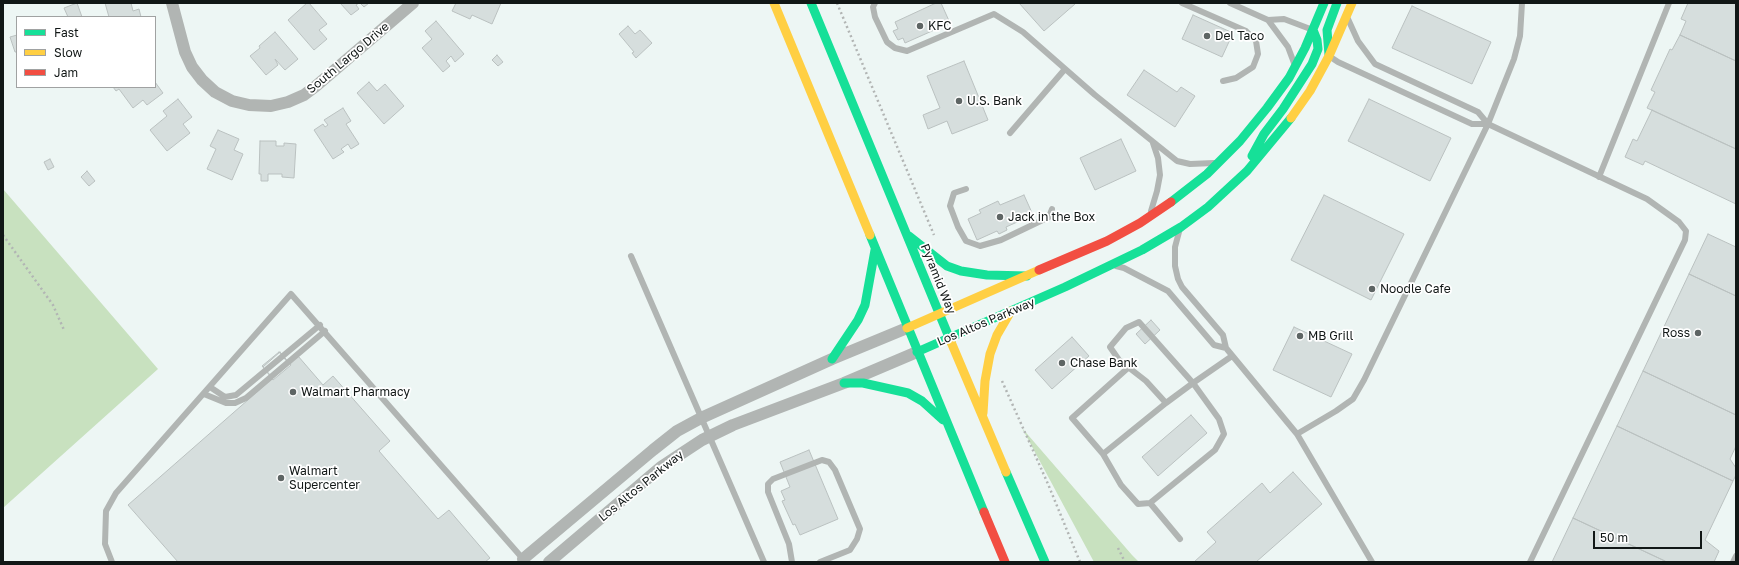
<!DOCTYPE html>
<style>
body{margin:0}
#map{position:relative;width:1739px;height:565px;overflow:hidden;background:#edf6f4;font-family:"Golos Text",sans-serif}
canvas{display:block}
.frame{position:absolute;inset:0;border:4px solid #111716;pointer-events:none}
.legend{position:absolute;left:16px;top:16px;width:140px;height:72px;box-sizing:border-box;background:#fff;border:1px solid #a0a2a2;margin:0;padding:5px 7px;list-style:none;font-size:12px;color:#111716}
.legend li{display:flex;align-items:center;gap:8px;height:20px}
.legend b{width:20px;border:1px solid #a0a2a2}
.scale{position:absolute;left:1593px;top:531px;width:109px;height:18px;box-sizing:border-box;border:2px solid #111716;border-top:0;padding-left:5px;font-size:12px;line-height:14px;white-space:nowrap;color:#111716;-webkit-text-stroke:3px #fff;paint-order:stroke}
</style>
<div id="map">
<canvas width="1739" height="565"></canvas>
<div class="frame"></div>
<ul class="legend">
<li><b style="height:5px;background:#16e098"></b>Fast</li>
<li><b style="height:5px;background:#ffcf43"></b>Slow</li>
<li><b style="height:5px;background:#f24e42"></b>Jam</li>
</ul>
<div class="scale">50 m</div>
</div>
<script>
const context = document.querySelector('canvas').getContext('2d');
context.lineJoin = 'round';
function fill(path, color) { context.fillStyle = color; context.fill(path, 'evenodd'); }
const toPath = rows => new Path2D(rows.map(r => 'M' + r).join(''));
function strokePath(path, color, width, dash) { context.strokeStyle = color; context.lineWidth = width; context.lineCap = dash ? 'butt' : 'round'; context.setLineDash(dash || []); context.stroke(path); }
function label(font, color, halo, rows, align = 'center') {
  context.font = font + ' "Golos Text",sans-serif'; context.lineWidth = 3.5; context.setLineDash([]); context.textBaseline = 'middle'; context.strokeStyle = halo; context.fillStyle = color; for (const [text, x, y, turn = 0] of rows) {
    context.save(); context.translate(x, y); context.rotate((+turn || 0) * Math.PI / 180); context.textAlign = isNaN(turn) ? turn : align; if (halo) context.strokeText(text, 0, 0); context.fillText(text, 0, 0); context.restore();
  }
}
const green = toPath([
 [3,189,158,369,3,508],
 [1022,428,1132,555,1139,562,1094,562]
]);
const building = toPath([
 [77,3,82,17,68,17,64,8,77,3],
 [105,3,131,3,133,11,139,9,141,17,109,17,105,3],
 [307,3,309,3,327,24,319,30,327,39,314,50,288,20,307,3],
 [340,3,359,3,356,5,359,9,351,15,340,3],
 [360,3,369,3,364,7,360,3],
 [456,3,501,3,492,24,472,15,470,19,452,11,456,3],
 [936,3,941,3,950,23,905,43,903,38,898,40,893,31,898,29,895,22,936,3],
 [1019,3,1075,3,1075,4,1044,31,1019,3],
 [1688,3,1736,3,1736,61,1680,35,1686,21,1681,19,1688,3],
 [1412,6,1491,42,1472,84,1392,48,1412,6],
 [1193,15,1233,33,1222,57,1182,39,1193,15],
 [436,21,464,54,455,62,451,56,446,61,450,66,443,72,422,48,432,39,425,31,436,21],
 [628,26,635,34,640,30,652,43,636,58,632,53,634,52,619,34,628,26],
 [275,32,298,59,285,70,275,59,278,65,266,75,250,56,260,48,259,46,275,32],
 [17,35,17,52,15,52,10,37,17,35],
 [1680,35,1736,61,1736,149,1647,108,1655,92,1651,90,1670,49,1672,50,1680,35],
 [497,55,503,62,498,66,492,60,497,55],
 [964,61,988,120,952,134,947,121,928,129,923,115,940,108,927,76,964,61],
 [1144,70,1177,92,1181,87,1195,96,1175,127,1127,95,1144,70],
 [155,82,163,93,147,105,143,100,133,108,119,89,116,91,113,87,155,87,155,82],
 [369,82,377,91,385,84,404,106,384,124,357,93,369,82],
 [178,99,192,117,183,124,190,133,167,151,150,130,167,116,163,111,178,99],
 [1369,99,1451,138,1430,181,1348,141,1369,99],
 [343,108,351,121,346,124,359,144,351,149,348,144,341,149,344,152,333,159,314,130,323,124,325,127,328,125,324,120,343,108],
 [1652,110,1736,149,1736,204,1645,161,1643,165,1625,157,1633,139,1637,141,1652,110],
 [218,130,239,139,234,150,243,154,232,180,207,169,216,149,210,146,218,130],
 [1121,139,1136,171,1095,190,1080,158,1121,139],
 [260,141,276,141,276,146,284,146,284,143,296,144,294,178,282,177,282,174,268,174,268,181,261,181,261,174,259,174,260,141],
 [50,159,54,167,48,170,44,162,50,159],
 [87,171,95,181,89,186,81,177,87,171],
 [1024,195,1033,215,1006,227,1007,230,999,234,997,231,977,240,968,219,981,213,979,210,998,201,1000,205,1024,195],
 [1324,195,1404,234,1371,300,1291,260,1324,195],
 [1708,234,1736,247,1736,296,1689,274,1708,234],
 [1689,274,1736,296,1736,415,1643,371,1689,274],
 [1151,320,1160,330,1145,344,1136,334,1151,320],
 [1294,327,1352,354,1331,397,1273,370,1294,327],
 [1072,337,1089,356,1052,389,1035,370,1072,337],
 [279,352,289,364,298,356,323,385,333,376,390,441,379,451,438,519,449,510,490,558,485,562,178,562,128,505,273,378,262,366,279,352],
 [280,352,291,365,273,380,263,367,280,352],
 [1643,371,1736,415,1736,446,1730,459,1736,468,1736,475,1733,481,1617,426,1643,371],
 [1191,415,1207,433,1158,476,1142,457,1191,415],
 [1617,426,1733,481,1705,540,1719,551,1714,562,1667,562,1573,518,1617,426],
 [809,450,838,519,800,535,795,524,793,525,782,501,785,500,781,491,790,487,780,462,809,450],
 [1293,472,1322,504,1256,562,1194,562,1216,542,1207,532,1262,483,1270,493,1293,472],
 [1573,518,1665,561,1664,562,1552,562,1573,518]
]);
const path = toPath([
 [837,3,934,235],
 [3,235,53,305,64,330],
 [1002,381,1048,484,1080,562],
 [1118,548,1125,562]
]);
const lane = toPath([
 [875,3,873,7,875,17,887,42,895,48,907,51,994,14,1023,32,1095,95,1177,161,1190,164,1214,163],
 [1182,3,1246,31,1256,41,1258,54,1253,67,1236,78,1223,81],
 [1230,3,1268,20,1288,47,1294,63],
 [1348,19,1358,41,1375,64,1478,112,1488,124,1647,199,1679,222,1686,231,1685,240,1530,562],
 [1268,20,1284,19,1313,30],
 [1329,56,1338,62,1472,124,1488,124],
 [1010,133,1065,69],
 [1599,177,1669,3],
 [966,189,954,193,950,206,958,227,966,241,980,246,1001,240,1049,217,1052,209],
 [1151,211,1157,191,1160,175,1158,158,1153,143],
 [1179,232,1175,247,1175,266,1178,279,1182,287,1223,335,1226,348,1297,434,1372,562],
 [631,256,764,562],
 [1116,266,1124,268,1168,291,1214,345,1226,348],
 [1129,367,1072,418,1103,454,1166,403],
 [210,387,225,397,236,395,320,325],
 [204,394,226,403,235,403,246,398,325,331],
 [1297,434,1336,411,1353,399,1364,380,1488,124,1514,59,1520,36,1522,3],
 [1103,454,1121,485,1138,504,1150,503,1215,450,1224,434,1219,419,1193,383,1166,403,1146,381,1119,360,1110,347,1126,328,1139,322,1193,383,1232,356],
 [1150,503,1180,539],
 [112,562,105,544,106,511,116,493,291,294,524,560],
 [792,562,789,544,768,492,768,484,773,479,822,460,829,462,835,470,860,529,857,539,850,550,820,562],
 [1733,562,1736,556]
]);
const street = toPath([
 [172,3,185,52,192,67,202,80,215,92,232,101,249,105,271,106,288,102,304,95,316,86,413,3],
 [523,559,653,450,677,431,701,418,832,359,907,328],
 [549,562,661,467,702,440,733,425,844,383,917,352]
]);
const fast = toPath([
 [811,3,951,342],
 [1329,55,1327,30,1337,3],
 [1252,156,1264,134,1283,109,1312,64,1318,49,1317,40,1313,30],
 [1171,202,1207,174,1240,141,1267,108,1289,78,1305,48,1324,3],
 [870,235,984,512],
 [909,236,947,266,961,271,987,275,1027,276],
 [917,352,1065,287,1142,250,1181,227,1208,207,1247,171,1291,118],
 [832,359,858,320,865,305,875,250],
 [844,383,863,383,908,393,922,401,943,420],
 [1006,472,1045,562]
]);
const slow = toPath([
 [774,3,870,235],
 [1291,118,1310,91,1329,56,1352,3],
 [907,328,1039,270],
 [951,342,1006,472],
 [983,413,985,381,990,354,997,335,1011,311]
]);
const jam = toPath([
 [1039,270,1107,241,1140,223,1171,202],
 [984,512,1005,562]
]);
const markers = [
 [920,26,4,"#5e6564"],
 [1207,36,4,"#5e6564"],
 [959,101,4,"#5e6564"],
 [1000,217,4,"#5e6564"],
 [1372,289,4,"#5e6564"],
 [1698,333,4,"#5e6564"],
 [1300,336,4,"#5e6564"],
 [1062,363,4,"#5e6564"],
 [293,392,4,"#5e6564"],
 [281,478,4,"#5e6564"]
];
const poiNames = [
 ["KFC",928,26],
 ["Del Taco",1215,36],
 ["U.S. Bank",967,101],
 ["Jack in the Box",1008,217],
 ["Noodle Cafe",1380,289],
 ["Ross",1690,333,"right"],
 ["MB Grill",1308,336],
 ["Chase Bank",1070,363],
 ["Walmart Pharmacy",301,392],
 ["Walmart",289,471],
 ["Supercenter",289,485]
];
const streetNames = [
 ["South Largo Drive",348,58,-40],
 ["Pyramid Way",938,279,68],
 ["Los Altos Parkway",986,322,-23],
 ["Los Altos Parkway",641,486,-39]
];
fill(green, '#c8e1bf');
fill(building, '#d6dedd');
strokePath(building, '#bac1c0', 1);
strokePath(path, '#b2b5b4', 2.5, [2, 3]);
strokePath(lane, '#b1b5b3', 6);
strokePath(street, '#b1b5b3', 12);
strokePath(fast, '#16e098', 9);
strokePath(slow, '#ffcf43', 9);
strokePath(jam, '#f24e42', 9);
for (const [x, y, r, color] of markers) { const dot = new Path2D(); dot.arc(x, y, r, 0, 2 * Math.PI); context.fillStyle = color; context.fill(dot); strokePath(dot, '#fff', 1.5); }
label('12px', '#111716', '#fff', poiNames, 'left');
label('12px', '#111716', '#fff', streetNames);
</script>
